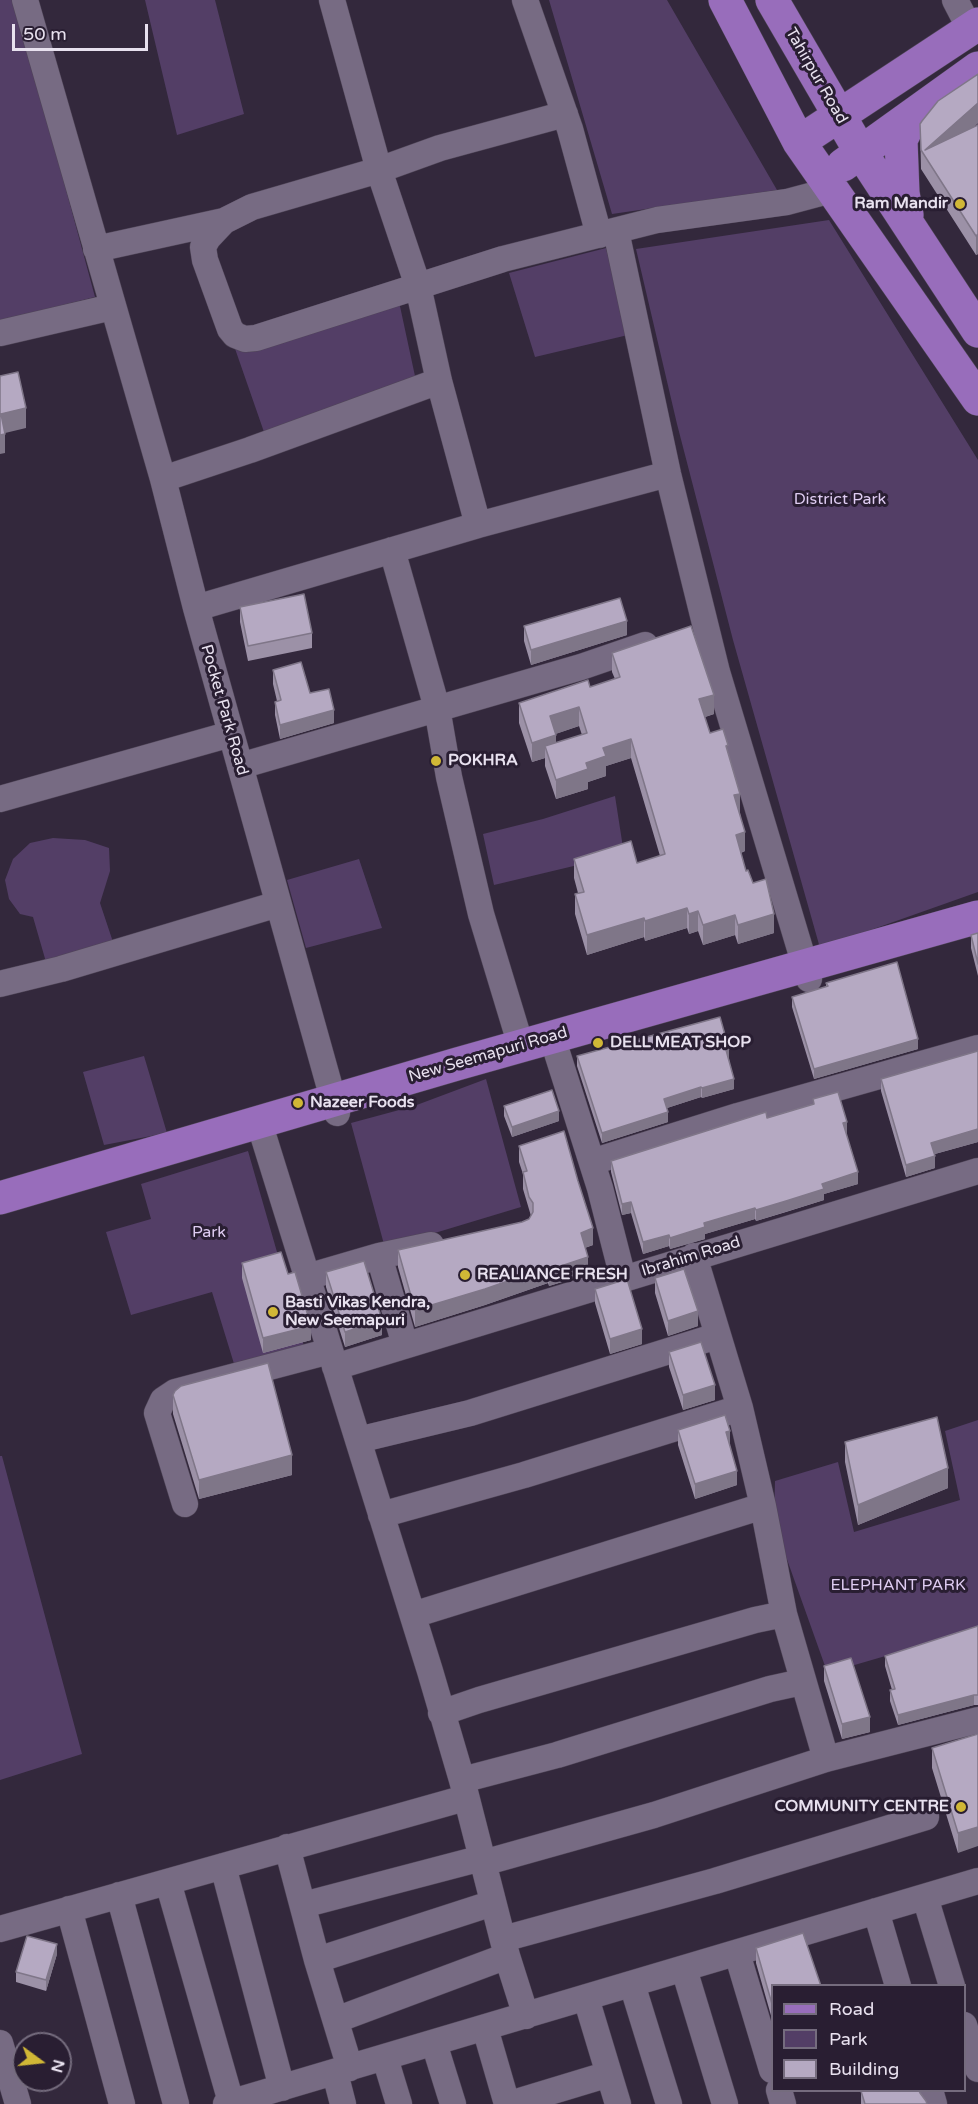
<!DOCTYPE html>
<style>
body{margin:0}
#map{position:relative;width:978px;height:2104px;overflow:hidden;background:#33283c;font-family:"Varela Round",sans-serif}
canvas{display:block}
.legend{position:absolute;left:771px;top:1984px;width:195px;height:108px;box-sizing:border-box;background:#291e32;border:2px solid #756c7e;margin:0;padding:8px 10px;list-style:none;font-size:18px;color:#e8e1ef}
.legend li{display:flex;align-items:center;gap:12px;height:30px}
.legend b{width:30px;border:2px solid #756c7e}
.north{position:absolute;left:12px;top:2032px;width:60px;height:60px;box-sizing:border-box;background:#291e32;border:2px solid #756c7e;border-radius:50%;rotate:105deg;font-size:16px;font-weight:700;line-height:24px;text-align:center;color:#e8e1ef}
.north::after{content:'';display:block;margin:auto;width:21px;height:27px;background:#d0b736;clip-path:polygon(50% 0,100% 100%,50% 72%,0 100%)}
.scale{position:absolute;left:12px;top:24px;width:136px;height:27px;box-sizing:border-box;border:3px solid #e8e1ef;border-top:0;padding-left:8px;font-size:18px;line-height:21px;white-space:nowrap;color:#e8e1ef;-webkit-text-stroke:4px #291e32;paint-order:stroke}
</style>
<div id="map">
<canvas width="978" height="2104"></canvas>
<ul class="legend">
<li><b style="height:8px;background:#986dbb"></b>Road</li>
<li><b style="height:16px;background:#533e66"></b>Park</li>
<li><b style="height:16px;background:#b5a9c2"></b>Building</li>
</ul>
<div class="north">N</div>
<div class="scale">50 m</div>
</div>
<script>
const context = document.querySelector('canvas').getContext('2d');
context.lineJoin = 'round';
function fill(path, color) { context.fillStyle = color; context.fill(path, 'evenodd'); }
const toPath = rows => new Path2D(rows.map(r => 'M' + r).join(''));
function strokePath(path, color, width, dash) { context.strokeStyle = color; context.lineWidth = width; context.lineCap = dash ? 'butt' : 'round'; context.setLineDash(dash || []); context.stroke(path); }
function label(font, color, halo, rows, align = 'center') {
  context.font = font + ' "Varela Round",sans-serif'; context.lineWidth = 6; context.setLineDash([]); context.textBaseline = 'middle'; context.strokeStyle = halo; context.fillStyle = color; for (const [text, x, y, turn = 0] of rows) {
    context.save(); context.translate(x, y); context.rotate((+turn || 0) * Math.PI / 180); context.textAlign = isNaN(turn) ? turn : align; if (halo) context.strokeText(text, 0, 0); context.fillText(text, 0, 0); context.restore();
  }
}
const green = toPath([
 [0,0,15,0,95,297,0,321],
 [145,0,215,0,244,114,177,135],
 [549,0,667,0,777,190,612,214],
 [829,220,978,460,978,892,820,948,733,640,677,424,636,249],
 [606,248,628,335,535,357,509,273],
 [398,297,418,390,264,432,232,340],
 [615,796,624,854,494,885,483,834,543,819],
 [53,838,85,840,109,848,110,871,100,903,113,942,46,962,33,917,20,914,9,899,5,880,13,859,30,843],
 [359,859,382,928,306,948,287,880],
 [144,1056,167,1133,104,1145,83,1072],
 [486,1079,521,1207,385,1248,351,1123,414,1106],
 [248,1151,304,1346,235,1367,212,1292,131,1315,106,1232,151,1219,141,1184],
 [978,1420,978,1629,834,1671,825,1666,774,1523,775,1481,838,1462,854,1532,960,1500,945,1431],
 [0,1456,2,1456,82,1754,0,1780]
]);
const minor = toPath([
 [25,0,163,479,196,608,337,1113],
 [332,0,379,170,418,286,439,381,478,525],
 [525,0,570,129,599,235],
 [955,0,970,29],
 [565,114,440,148,379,170,252,207,224,221,208,238,203,247,205,260,230,329,235,335,245,339,256,338,503,259,657,220,787,202,832,190],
 [616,231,668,474,717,672,809,979],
 [96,249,224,221],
 [0,333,112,307],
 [163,479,250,450,439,381],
 [392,550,437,708,449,777,481,914,521,1046],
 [196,608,478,525,668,474],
 [240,766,581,667,645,645],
 [0,799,231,734],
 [0,984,61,969,278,904],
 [552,1037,600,1188,623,1278],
 [263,1135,430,1671,462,1780,507,1956,526,2016],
 [592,1162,738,1116,978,1048],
 [379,1256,405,1345],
 [694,1256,740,1408,763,1506,784,1614,826,1759],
 [307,1277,379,1256,431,1245],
 [335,1367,978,1171],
 [358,1440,470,1413,717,1336],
 [185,1504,157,1413,163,1400,175,1392,330,1351],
 [381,1515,524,1475,740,1408],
 [413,1615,763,1506],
 [441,1713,479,1700,755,1620,784,1614],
 [462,1780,557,1755,770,1689,802,1682],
 [287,1847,317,1960,350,2068],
 [483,1863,654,1815,826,1759,978,1720],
 [223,1866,282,2088],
 [168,1882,231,2102],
 [119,1895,176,2104],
 [925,1897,952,1986],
 [303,1905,482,1858],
 [69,1909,122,2104],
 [876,1911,898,1986],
 [0,1929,465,1798],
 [503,1939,715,1881,926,1817],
 [737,1953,772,2070],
 [317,1960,493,1903],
 [684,1969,725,2104],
 [632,1984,669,2104],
 [586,1998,618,2104],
 [336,2020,507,1956],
 [964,2025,978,2069],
 [485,2028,507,2104],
 [0,2043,18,2104],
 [434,2043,453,2104],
 [385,2058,399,2104],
 [335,2073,343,2104],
 [779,2090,783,2104],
 [930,2090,934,2104],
 [226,2104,978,1881],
 [510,2104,609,2074]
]);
const major = toPath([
 [725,0,799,142,978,399],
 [772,0,860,151,978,331],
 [799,142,978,24],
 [843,165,978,68],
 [907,215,903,193,901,140,913,115],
 [0,1198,457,1064,978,917]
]);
const wall = toPath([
 [978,123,972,128,978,125,978,254,976,255,921,169,920,124],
 [240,607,312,633,312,648,248,661,240,622],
 [524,626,627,635,531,665,524,641],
 [612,653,714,714,705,717,710,733,728,754,740,813,745,851,741,853,746,871,774,933,738,944,735,935,703,945,698,931,689,934,687,928,645,941,644,937,587,955,575,914,575,894,578,893,574,878,574,859,637,863,660,856,631,758,606,766,606,776,588,782,588,789,556,799,545,766,545,758,532,762,519,723,519,703,590,687,615,679,612,672],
 [579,726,582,735,556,743,555,734],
 [273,670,310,693,334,723,280,739,275,715,275,702,277,701,273,684],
 [978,933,978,976,971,948,971,935],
 [826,983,918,1049,814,1079,792,1007,792,997,826,987],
 [978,1051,978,1142,935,1154,935,1168,906,1177,881,1091,881,1079],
 [577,1056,729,1059,734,1089,702,1098,701,1097,667,1108,668,1122,602,1143,577,1066],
 [813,1099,847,1133,846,1133,858,1184,824,1194,824,1200,786,1212,756,1221,755,1219,705,1234,705,1239,670,1249,669,1246,643,1254,631,1213,622,1215,611,1172,611,1161,767,1118,813,1104],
 [504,1106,559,1121,512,1137,504,1116],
 [519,1146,593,1245,585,1248,588,1274,549,1286,548,1283,485,1305,415,1327,398,1267,398,1250,522,1222,529,1219,531,1216,523,1189,523,1174,519,1162],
 [242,1263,288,1274,311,1340,263,1353,242,1278],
 [326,1272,382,1335,345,1347,326,1287],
 [655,1278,698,1326,668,1336,655,1293],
 [595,1289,642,1344,610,1354,595,1303],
 [669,1352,715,1400,683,1410,669,1367],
 [173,1395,292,1475,199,1499,173,1414],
 [678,1430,730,1446,737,1485,695,1499,678,1445],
 [845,1442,948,1488,858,1525,845,1462],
 [978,1626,978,1705,974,1705,898,1725,890,1701,890,1690,892,1690,885,1666,885,1656],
 [824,1666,870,1732,842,1739,824,1681],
 [978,1734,958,1853,932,1768,932,1748],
 [756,1948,772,1986,772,2019,756,1963],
 [57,1954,46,1991,16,1982,16,1972],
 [861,2091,920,2093,927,2104,861,2104]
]);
const shadedWall = toPath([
 [978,103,978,123,931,165,925,150],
 [978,234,978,254,976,255,976,236],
 [26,408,26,428,1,434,1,414],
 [5,434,5,453,0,454,0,435],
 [627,621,627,635,531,665,531,650],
 [714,695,714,714,699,719,699,699],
 [579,707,579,726,550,736,550,716],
 [334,710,334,723,280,739,280,725],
 [556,735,556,755,545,746,545,758,532,762,532,743],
 [631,739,631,758,606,766,606,776,588,782,588,789,556,799,556,780,586,763,603,748],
 [740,794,740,813,734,795],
 [745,832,745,851,736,854,736,835],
 [687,908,687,928,645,941,645,921],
 [698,911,698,931,689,934,689,914],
 [774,914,774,933,738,944,738,925],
 [735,915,735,935,703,945,703,925],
 [644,918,644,937,587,955,587,935],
 [918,1039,918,1049,814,1079,814,1069],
 [729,1049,729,1059,726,1060,726,1050],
 [734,1079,734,1089,702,1098,702,1088],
 [701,1087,701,1097,664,1109,664,1099],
 [559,1111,559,1121,512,1137,512,1127],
 [668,1112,668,1122,602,1143,602,1133],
 [847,1122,847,1133,843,1134,843,1123],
 [978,1129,978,1142,931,1155,931,1143],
 [935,1156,935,1168,906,1177,906,1165],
 [858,1172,858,1184,824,1194,824,1200,756,1221,756,1210,822,1184],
 [631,1202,631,1213,622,1215,622,1204],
 [755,1208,755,1219,705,1234,705,1239,670,1249,670,1238,704,1223],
 [593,1228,593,1245,581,1249,581,1233],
 [669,1235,669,1246,643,1254,643,1242],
 [588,1257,588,1274,549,1286,549,1270],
 [548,1267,548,1283,485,1305,415,1327,415,1310],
 [698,1311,698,1326,668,1336,668,1321],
 [382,1320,382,1335,345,1347,345,1332],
 [311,1326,311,1340,263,1353,263,1338],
 [642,1329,642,1344,610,1354,610,1339],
 [715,1385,715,1400,683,1410,683,1395],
 [730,1431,730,1446,726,1432],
 [292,1455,292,1475,199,1499,199,1480],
 [948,1468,948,1488,858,1525,858,1505],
 [737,1471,737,1485,695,1499,695,1484],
 [974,1695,974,1705,898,1725,898,1715],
 [870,1717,870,1732,842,1739,842,1724],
 [978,1827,978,1846,958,1853,958,1833],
 [57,1944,57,1954,46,1991,46,1980]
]);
const building = toPath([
 [978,74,978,103,925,150,978,125,978,234,976,236,921,150,920,124,922,121,938,101,978,74],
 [18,372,26,408,1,414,5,434,0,435,0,376,18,372],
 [304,594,312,633,248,646,240,607,304,594],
 [620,598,627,621,531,650,524,626,620,598],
 [691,626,714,695,699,699,710,733,723,729,728,745,726,746,740,794,734,795,745,832,736,835,746,871,748,870,753,883,766,879,774,914,738,925,735,915,703,925,698,911,689,914,687,908,645,921,644,918,587,935,575,894,584,892,574,859,631,841,637,863,665,854,631,739,603,748,606,756,586,763,588,769,556,780,545,746,587,733,579,707,550,716,556,735,532,743,519,703,588,680,590,687,620,677,612,653,691,626],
 [301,662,310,693,329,689,334,710,280,725,275,702,281,700,273,670,301,662],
 [978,933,978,964,971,935,978,933],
 [897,962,918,1039,814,1069,792,997,828,986,826,983,897,962],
 [720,1017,729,1049,726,1050,734,1079,702,1088,701,1087,664,1099,668,1112,602,1133,577,1056,720,1017],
 [978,1051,978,1129,931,1143,935,1156,906,1165,881,1079,978,1051],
 [552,1090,559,1111,512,1127,504,1106,552,1090],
 [838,1092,847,1122,843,1123,858,1172,822,1184,824,1189,786,1201,756,1210,755,1208,704,1223,705,1227,670,1238,669,1235,643,1242,631,1202,622,1204,611,1161,766,1112,767,1118,814,1104,813,1099,838,1092],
 [564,1131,578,1181,593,1228,581,1233,588,1257,549,1270,548,1267,485,1289,415,1310,398,1250,522,1222,529,1219,533,1212,533,1203,529,1197,523,1172,527,1171,519,1146,564,1131],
 [281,1252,288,1274,295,1272,311,1326,263,1338,242,1263,281,1252],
 [364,1261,382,1320,345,1332,326,1272,364,1261],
 [684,1269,698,1311,668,1321,655,1278,684,1269],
 [627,1279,642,1329,610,1339,595,1289,627,1279],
 [701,1342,715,1385,683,1395,669,1352,701,1342],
 [268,1363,292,1455,199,1480,173,1395,175,1391,181,1386,268,1363],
 [725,1415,730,1431,726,1432,737,1471,695,1484,678,1430,725,1415],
 [937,1417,948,1468,858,1505,845,1442,937,1417],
 [978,1626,978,1695,974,1695,898,1715,890,1690,895,1689,885,1656,978,1626],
 [851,1658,870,1717,842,1724,824,1666,851,1658],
 [978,1734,978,1827,958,1833,932,1748,978,1734],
 [803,1933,821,1986,772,1986,772,2004,756,1948,803,1933],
 [27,1936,57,1944,46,1980,16,1972,27,1936],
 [861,2091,919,2091,920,2093,926,2101,927,2104,865,2104,861,2091]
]);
const markers = [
 [960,204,6,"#d0b736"],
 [436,761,6,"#d0b736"],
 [598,1043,6,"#d0b736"],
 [298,1103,6,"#d0b736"],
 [465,1275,6,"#d0b736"],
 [273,1312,6,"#d0b736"],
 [961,1807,6,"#d0b736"]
];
const streetNames = [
 ["Tahirpur Road",816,76,60],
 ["Pocket Park Road",224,710,74],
 ["New Seemapuri Road",488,1055,-16],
 ["Ibrahim Road",691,1257,-17]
];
const poiNames = [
 ["Ram Mandir",948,204,"right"],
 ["POKHRA",448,761],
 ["DELL MEAT SHOP",610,1043],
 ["Nazeer Foods",310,1103],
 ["REALIANCE FRESH",477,1275],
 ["Basti Vikas Kendra,",285,1303],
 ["New Seemapuri",285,1321],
 ["COMMUNITY CENTRE",949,1807,"right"]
];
const parkNames = [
 ["District Park",840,500],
 ["Park",209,1233],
 ["ELEPHANT PARK",898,1586]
];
fill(green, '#533e66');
strokePath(minor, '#504658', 27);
strokePath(major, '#504658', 34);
strokePath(minor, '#776b83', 26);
strokePath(major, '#986dbb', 33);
fill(wall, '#9c91a7');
fill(shadedWall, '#7f7688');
fill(building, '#b5a9c2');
strokePath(building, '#7f7688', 1.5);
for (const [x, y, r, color] of markers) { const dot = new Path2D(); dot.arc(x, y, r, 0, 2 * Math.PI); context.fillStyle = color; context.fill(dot); strokePath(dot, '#291e32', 2); }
label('16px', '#e8e1ef', '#291e32', streetNames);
label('bold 16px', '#e8e1ef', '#291e32', poiNames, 'left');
label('16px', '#dfccf2', '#291e32', parkNames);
</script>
